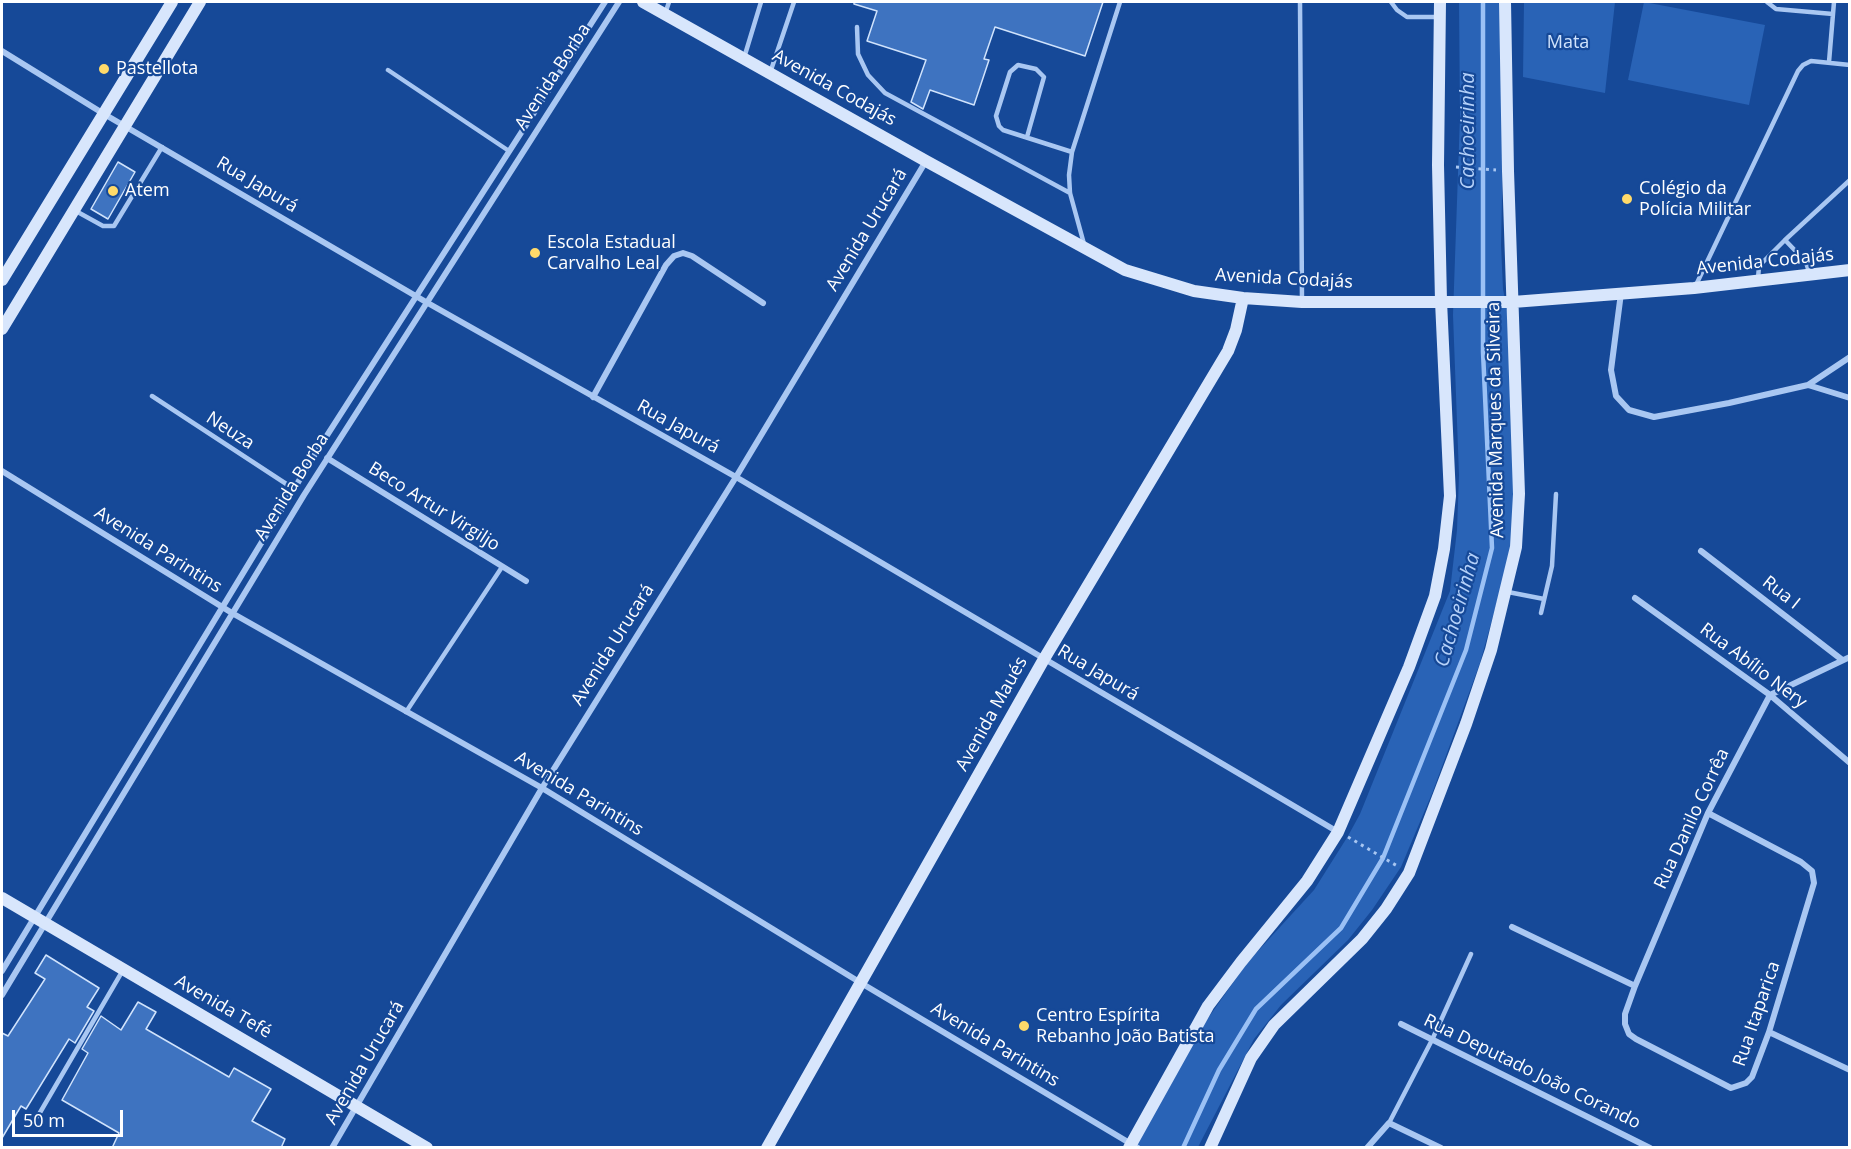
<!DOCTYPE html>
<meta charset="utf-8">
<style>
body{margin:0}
#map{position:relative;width:1851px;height:1149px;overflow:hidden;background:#164998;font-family:"Open Sans",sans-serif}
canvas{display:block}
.frame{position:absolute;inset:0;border:3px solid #fff;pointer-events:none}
.scale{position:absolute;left:12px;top:1110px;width:111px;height:27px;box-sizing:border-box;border:3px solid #fff;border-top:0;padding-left:8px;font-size:18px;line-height:21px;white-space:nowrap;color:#fff;-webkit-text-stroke:4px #164998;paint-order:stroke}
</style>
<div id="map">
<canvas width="1851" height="1149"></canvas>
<div class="frame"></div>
<div class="scale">50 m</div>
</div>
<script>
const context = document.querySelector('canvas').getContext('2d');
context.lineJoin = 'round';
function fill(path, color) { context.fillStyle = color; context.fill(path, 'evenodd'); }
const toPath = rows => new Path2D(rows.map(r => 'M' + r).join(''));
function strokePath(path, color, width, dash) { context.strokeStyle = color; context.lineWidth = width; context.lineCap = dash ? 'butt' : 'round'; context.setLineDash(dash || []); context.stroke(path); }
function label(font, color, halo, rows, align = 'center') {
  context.font = font + ' "Open Sans",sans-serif'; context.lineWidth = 4.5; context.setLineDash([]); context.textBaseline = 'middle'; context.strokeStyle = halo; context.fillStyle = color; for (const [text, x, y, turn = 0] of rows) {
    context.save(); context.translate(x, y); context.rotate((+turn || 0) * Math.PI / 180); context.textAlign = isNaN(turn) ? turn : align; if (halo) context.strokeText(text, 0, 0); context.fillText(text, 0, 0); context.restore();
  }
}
const green = toPath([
 [1459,2,1506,2,1501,245,1503,289,1508,316,1513,436,1513,544,1480,663,1433,791,1401,867,1372,910,1348,940,1281,1005,1254,1039,1198,1147,1135,1148,1187,1048,1247,963,1314,890,1348,836,1360,814,1450,591,1457,530,1459,475,1453,315,1460,116],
 [1524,2,1615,2,1605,93,1523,77],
 [1644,2,1765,25,1749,105,1628,80]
]);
const stream = toPath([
 [1183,1148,1219,1070,1256,1009,1341,928,1383,858,1466,650,1492,548,1483,352,1483,2]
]);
const building = toPath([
 [854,2,1103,2,1085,56,995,27,984,59,989,60,974,105,930,90,923,109,911,102,926,60,867,41,877,11,854,4,854,2],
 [118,162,135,172,108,219,91,209,118,162],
 [46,955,99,988,87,1007,94,1011,75,1043,69,1039,26,1109,21,1106,2,1138,2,1033,8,1036,45,979,35,973,46,955],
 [138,1002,156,1012,146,1029,229,1077,234,1068,271,1089,252,1121,285,1139,281,1148,112,1148,119,1133,62,1100,88,1053,82,1049,101,1016,121,1030,138,1002]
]);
const path = toPath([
 [1456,167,1496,170],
 [1348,837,1399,867]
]);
const lane = toPath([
 [1300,2,1302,302],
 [1391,2,1397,10,1407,17,1438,17],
 [1767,2,1776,9,1833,14],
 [665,14,669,2],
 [857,27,858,54,868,75,885,93,1070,193],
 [744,58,761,2],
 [1829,62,1834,2],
 [388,70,509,151],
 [770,73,794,2],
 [1027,137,1044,77,1036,69,1018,65,1010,72,996,116,999,126,1003,130,1072,152],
 [74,210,103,226,114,226,162,147],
 [1785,240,1850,180],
 [1084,244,1070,193,1069,175,1072,152,1120,2],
 [1758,279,1759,266,1785,240,1806,262,1809,272],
 [1696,285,1798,71,1803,65,1811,61,1850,65],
 [152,396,294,489],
 [1508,592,1544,599],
 [1541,613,1552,566,1556,494],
 [406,712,502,567],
 [38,1116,123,970],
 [1389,1123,1432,1040,1471,954]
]);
const street = toPath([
 [2,51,104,114,426,302,736,477,1338,832],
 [1621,293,1611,370,1616,396,1629,410,1654,417,1729,403,1808,385,1850,357],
 [1808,385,1850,398],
 [593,397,666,265,674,256,683,253,692,256,763,303],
 [327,458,526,581],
 [2,471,232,613,542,788,861,983,1138,1148],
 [1701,551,1841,659],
 [1635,598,1770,695,1850,763],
 [1708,813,1801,862,1812,871,1814,883,1769,1032,1752,1077,1746,1083,1731,1088,1636,1039,1629,1034,1625,1024,1625,1014,1635,986,1708,813,1770,695,1850,657],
 [1512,927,1635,986],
 [2,971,317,451,605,2],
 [2,995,304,495,619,2],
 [1401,1024,1650,1148],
 [1769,1032,1850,1070],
 [332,1148,542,788,736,477,926,161],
 [1367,1148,1389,1123,1441,1148]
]);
const secondary = toPath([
 [643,2,926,161,1125,270,1194,291,1243,298,1302,302,1513,302,1694,288,1850,270],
 [2,280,172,2],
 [2,329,200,2],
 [2,898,427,1148],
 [767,1148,1044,659,1228,351,1236,330,1243,298],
 [1129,1148,1208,1006,1241,962,1307,881,1338,832,1409,667,1435,596,1444,549,1450,496,1441,301,1438,165,1440,2],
 [1210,1148,1251,1058,1274,1025,1362,939,1386,909,1409,873,1466,724,1491,650,1516,547,1519,494,1508,171,1505,2]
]);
const markers = [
 [104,69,6,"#ffda6a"],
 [113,191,6,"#ffda6a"],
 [1627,199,6,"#ffda6a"],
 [535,253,6,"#ffda6a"],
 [1024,1026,6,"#ffda6a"]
];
const parkNames = [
 ["Mata",1568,43]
];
const poiNames = [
 ["Pastellota",116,69],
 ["Colégio da",1639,189],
 ["Polícia Militar",1639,210],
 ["Atem",125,191],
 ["Escola Estadual",547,243],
 ["Carvalho Leal",547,264],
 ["Centro Espírita",1036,1016],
 ["Rebanho João Batista",1036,1037]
];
const streetNames = [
 ["Avenida Borba",553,77,-57],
 ["Avenida Codajás",834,88,29],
 ["Rua Japurá",257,185,31],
 ["Avenida Urucará",867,230,-59],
 ["Avenida Codajás",1765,262,-6],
 ["Avenida Codajás",1284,279,3],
 ["Avenida Marques da Silveira",1496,420,-91],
 ["Rua Japurá",678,427,29],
 ["Neuza",230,431,33],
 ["Avenida Borba",292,487,-58],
 ["Beco Artur Virgiljo",434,507,32],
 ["Avenida Parintins",158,550,32],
 ["Rua I",1781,593,38],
 ["Avenida Urucará",613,645,-58],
 ["Rua Abílio Nery",1753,666,37],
 ["Rua Japurá",1098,673,31],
 ["Avenida Maués",992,714,-61],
 ["Avenida Parintins",579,794,31],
 ["Rua Danilo Corrêa",1692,819,-65],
 ["Avenida Tefé",223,1007,30],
 ["Rua Itaparica",1757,1014,-71],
 ["Avenida Parintins",995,1045,31],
 ["Avenida Urucará",365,1063,-60],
 ["Rua Deputado João Corando",1532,1072,26]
];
const waterNames = [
 ["Cachoeirinha",1468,131,-90],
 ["Cachoeirinha",1458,610,-74]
];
fill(green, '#2963b6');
strokePath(stream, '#9bc1f5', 4.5);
fill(building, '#3e73c0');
strokePath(building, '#d0e3fc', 1.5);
strokePath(path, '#a9c7f2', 3, [3, 4.5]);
strokePath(lane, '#a9c7f2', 4.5);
strokePath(street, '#a9c7f2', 6);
strokePath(secondary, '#d8e6fc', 12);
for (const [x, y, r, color] of markers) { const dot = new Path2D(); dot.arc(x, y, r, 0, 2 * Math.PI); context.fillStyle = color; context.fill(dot); strokePath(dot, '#164998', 2); }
label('18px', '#d0e3fc', '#164998', parkNames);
label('18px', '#fff', '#164998', poiNames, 'left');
label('18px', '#fff', '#164998', streetNames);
label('italic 20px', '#b5d1f9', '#164998', waterNames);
</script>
